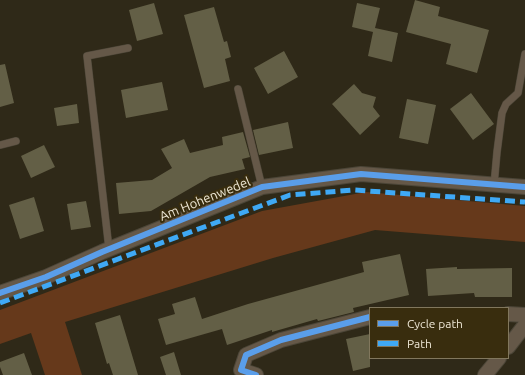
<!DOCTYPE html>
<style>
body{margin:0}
#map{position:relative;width:525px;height:375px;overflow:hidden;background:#2f2918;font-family:Ubuntu,sans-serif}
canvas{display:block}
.legend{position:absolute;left:369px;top:307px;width:140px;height:52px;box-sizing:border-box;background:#392d0e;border:1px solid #81775d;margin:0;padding:5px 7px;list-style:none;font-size:12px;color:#ede6d4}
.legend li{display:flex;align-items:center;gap:8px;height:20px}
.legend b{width:20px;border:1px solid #81775d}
</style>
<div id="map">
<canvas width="525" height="375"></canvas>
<ul class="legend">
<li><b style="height:5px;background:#5a9eea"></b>Cycle path</li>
<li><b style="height:5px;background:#3fa9f5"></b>Path</li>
</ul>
</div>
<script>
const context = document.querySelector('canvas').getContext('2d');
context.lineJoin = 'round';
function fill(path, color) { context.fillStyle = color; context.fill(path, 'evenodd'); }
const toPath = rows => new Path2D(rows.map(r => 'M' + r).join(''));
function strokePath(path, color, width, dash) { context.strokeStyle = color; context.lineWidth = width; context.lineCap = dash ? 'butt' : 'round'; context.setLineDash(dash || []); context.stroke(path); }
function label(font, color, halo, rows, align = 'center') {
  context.font = font + ' Ubuntu,sans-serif'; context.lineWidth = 4; context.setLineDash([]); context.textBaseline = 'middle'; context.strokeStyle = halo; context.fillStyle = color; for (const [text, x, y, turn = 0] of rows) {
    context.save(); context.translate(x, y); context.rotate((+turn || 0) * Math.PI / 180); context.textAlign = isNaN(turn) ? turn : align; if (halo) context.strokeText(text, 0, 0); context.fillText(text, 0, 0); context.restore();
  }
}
const green = toPath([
 [366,192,525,206,525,242,375,230,273,258,65,322,82,375,45,375,31,333,0,344,0,310,262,211]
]);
const building = toPath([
 [415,0,440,7,438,16,489,30,477,73,446,64,451,44,406,32],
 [154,3,163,34,137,41,129,10],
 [357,3,380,8,375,28,398,33,392,62,368,56,373,32,352,27],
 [214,7,224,42,227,41,231,57,225,59,230,81,204,88,184,15],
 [284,51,298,77,268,94,254,68],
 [5,64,14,103,0,107,0,65],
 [162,82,168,110,126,118,121,90],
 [354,84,362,93,376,97,373,107,380,116,360,135,332,104],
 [471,93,494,124,473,140,450,109],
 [407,99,436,105,428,144,399,138],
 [77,104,79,123,57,126,54,108],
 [288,122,293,148,259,155,253,130],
 [243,132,250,157,242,159,245,169,210,177,151,211,119,214,116,183,152,180,172,168,161,149,184,139,190,153,223,145,222,137],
 [44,145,55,167,31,178,21,156],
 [34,197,44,231,20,239,9,205],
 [86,201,91,227,71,230,67,204],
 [400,254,409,295,353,308,354,312,318,321,317,319,272,332,272,330,227,345,222,329,166,345,158,319,175,314,172,304,195,297,202,319,248,304,364,272,362,262],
 [457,267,457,269,512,268,512,297,475,297,474,293,428,296,426,269],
 [120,315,138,375,113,375,109,363,107,364,95,323],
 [370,334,370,367,353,371,346,339],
 [174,352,181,375,166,375,160,357],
 [24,353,32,375,3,375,0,367,0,362]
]);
const service = toPath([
 [238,89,262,187],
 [0,145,16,141],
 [494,185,497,152,502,113,506,104,518,93,525,54],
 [109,249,87,56,128,48]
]);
const minor = toPath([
 [0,293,46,277,102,252,262,187,361,174,525,187],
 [508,314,525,315],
 [508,347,525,325],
 [256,375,241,370,246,355,281,340,370,317],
 [485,375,499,358]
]);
const quiet = toPath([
 [0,303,290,195,354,190,525,202]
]);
const cycleway = toPath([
 [0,293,46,277,102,252,262,187,361,174,525,187],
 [256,375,241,370,246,355,281,340,370,317]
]);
const streetNames = [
 ["Am Hohenwedel",205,199,-22]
];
fill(green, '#66391b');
fill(building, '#635f46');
strokePath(service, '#4c4638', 8);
strokePath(minor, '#4c4638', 16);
strokePath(service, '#655848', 7);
strokePath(minor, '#655848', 14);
strokePath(quiet, '#3fa9f5', 5, [10, 5]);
strokePath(cycleway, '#5a9eea', 6);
label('13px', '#ede6d4', '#392d0e', streetNames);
</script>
